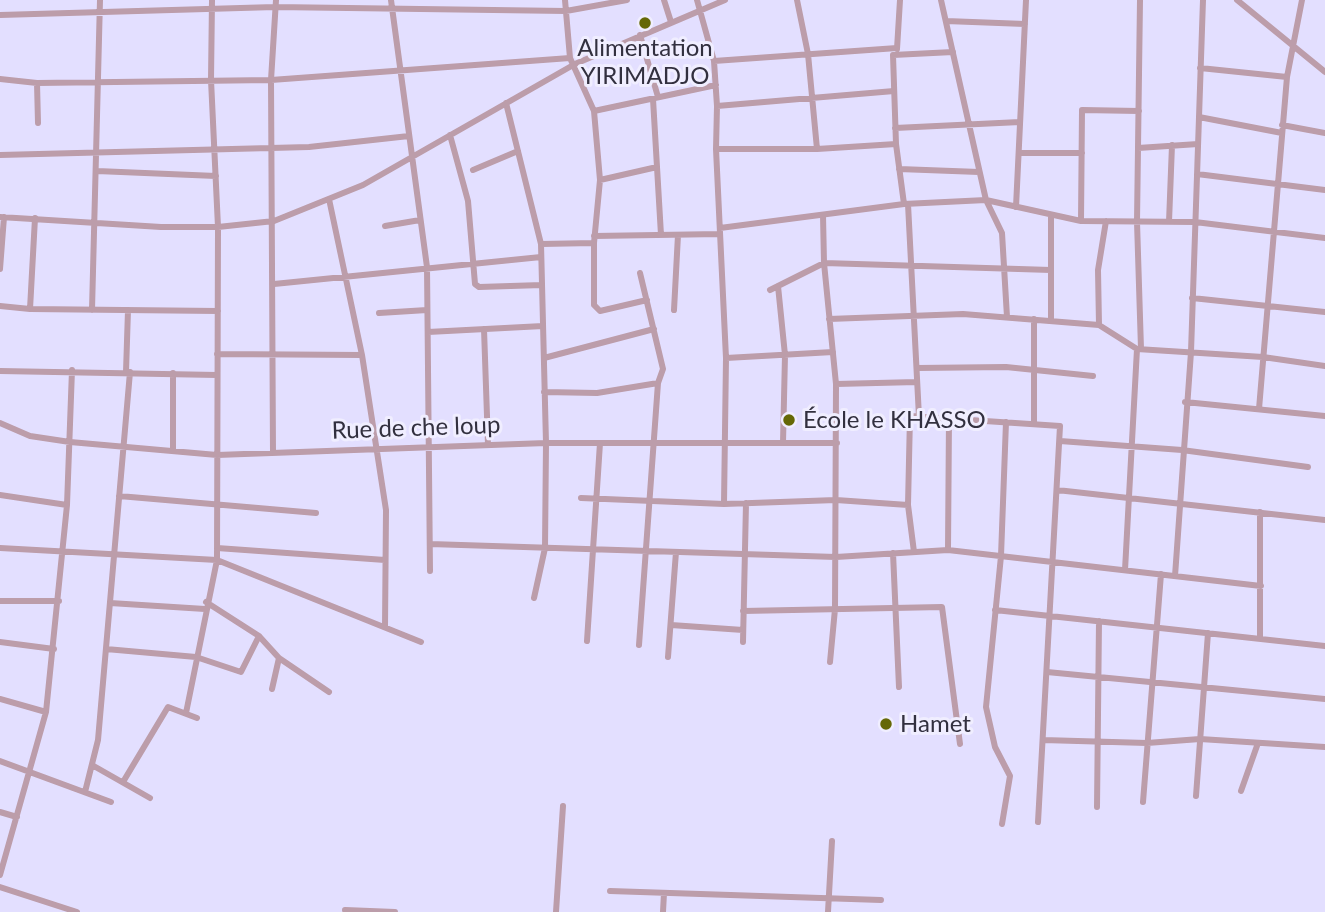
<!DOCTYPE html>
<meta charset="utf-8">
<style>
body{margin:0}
canvas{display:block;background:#e3dfff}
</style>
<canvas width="1325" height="912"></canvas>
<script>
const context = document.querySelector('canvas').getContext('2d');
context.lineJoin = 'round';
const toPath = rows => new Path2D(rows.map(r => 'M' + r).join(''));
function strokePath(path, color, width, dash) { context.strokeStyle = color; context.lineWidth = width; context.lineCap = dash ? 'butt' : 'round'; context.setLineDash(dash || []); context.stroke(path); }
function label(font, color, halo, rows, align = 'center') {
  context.font = font + ' Lato,sans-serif'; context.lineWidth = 6; context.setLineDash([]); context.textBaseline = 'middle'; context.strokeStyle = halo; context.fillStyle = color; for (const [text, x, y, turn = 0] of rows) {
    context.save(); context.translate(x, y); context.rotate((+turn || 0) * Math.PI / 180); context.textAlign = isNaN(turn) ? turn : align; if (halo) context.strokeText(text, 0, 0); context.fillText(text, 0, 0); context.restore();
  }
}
const minor = toPath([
 [391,0,427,267,430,571],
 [565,0,570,58,594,111,600,180,594,243,594,305,600,311,647,300],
 [664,0,671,22],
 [697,0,714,61,717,106,716,149,726,358,724,504],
 [797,0,808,54,817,149],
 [941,0,986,200,1002,233,1007,317],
 [1140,0,1137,222,1141,349],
 [1237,0,1325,72],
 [0,15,275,7,566,11,627,0],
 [946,21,1025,24],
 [640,35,658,97],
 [897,49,900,0],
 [714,61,897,48],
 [1200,68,1287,77],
 [0,79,37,83,271,80,570,58],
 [37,83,38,123],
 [653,99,661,235],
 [506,103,541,244,546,443,545,548,534,598],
 [717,106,894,91],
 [594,111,716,85],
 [1199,117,1282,133],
 [1282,125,1325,133],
 [895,128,1020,122],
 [450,135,468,201,475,284,479,287,542,285],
 [1138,148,1198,144],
 [716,149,817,149,896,144],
 [1019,153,1082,153],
 [0,155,309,147,409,136],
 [899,169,979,172],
 [473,170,518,151],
 [97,171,216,176],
 [1197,174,1325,190],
 [600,180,657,167],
 [329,199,362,355,386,510,385,627],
 [904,204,896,144,893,55,953,52],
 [908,204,919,417],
 [1016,207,1026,0],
 [823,215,824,263,836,384,835,609,830,662],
 [0,217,161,227,218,227,274,221,363,185,575,64,725,0],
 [1081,221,1082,110,1139,111],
 [1169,222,1172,145],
 [385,226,420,220],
 [720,228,904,204,986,200,1081,221,1195,222,1325,238],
 [594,236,720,234],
 [541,244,594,243],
 [0,269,4,217],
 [274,284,541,257],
 [778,286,785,355,783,443],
 [770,290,824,263,1051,270],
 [1192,298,1325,312],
 [0,306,30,309,218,311],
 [30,309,35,218],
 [92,310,100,0],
 [674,310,678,235],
 [379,313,427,310],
 [829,319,963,314,1099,325,1137,349,1263,357,1325,366],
 [1034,319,1034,424],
 [1051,321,1051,215],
 [1099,325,1098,270,1106,221],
 [484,329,488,445],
 [428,332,543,326],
 [217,354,362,355],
 [544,358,654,329],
 [726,358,833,352],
 [917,368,1006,367,1093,376],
 [0,371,217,375],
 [126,372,128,310],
 [836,384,917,382],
 [544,392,597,393,658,383],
 [1185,402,1325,416],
 [1259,409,1287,77,1302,0],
 [0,423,30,436,70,442,217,455,546,443,837,443],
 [1060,441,1182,450,1308,467],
 [173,451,173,373],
 [273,453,271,80,276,0],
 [1057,490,1325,520],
 [0,495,67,505,46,712,0,875],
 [119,496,316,513],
 [581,498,724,504,836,500,908,505],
 [67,505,72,370],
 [430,544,836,557,948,550,1261,586],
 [0,548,217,560,421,642],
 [217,548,385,560],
 [948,550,949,417],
 [914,552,908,505,910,416,1060,426,1038,822],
 [893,553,899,687],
 [1125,570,1137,349],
 [1175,576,1191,352,1203,0],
 [0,601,59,601],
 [206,602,259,636,279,658,329,692],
 [110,603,205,609],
 [995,610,1325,646],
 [743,611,942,607,960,744],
 [671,625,743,630],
 [1260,639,1260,512],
 [587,641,600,443],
 [0,642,54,649],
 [743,642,746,503],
 [639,645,658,383,663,369,640,273],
 [106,649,196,657,241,672,259,636],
 [668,657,676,552],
 [1047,672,1325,699],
 [272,689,279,658],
 [0,699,46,712],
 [186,713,217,560,218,227,211,80,212,0],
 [1043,740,1147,743,1200,739,1325,747],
 [0,761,111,802],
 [92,765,150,798],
 [123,782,168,707,197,718],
 [1241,791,1258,743],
 [85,792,98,740,130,372],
 [1196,796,1208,633],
 [1143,802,1161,574],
 [1097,807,1099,621],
 [0,812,17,817],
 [1002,824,1010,776,995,747,986,707,1001,556,1006,422],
 [0,887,77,912],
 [610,891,881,900],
 [345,910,395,912],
 [556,912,563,806],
 [663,912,664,893],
 [828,912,832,841]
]);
const markers = [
 [645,23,7,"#656806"],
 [789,420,7,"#656806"],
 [886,724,7,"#656806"]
];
const poiNames = [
 ["Alimentation",645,48,"center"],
 ["YIRIMADJO",645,76,"center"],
 ["École le KHASSO",803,420],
 ["Hamet",900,724]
];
const streetNames = [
 ["Rue de che loup",416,428,-2]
];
strokePath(minor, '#bc9daa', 6);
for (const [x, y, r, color] of markers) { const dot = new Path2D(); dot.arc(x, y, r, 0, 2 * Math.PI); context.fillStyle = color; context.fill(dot); strokePath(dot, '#f0eeff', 2.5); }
label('24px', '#32303f', '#f0eeff', poiNames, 'left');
label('24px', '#32303f', '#f0eeff', streetNames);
</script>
